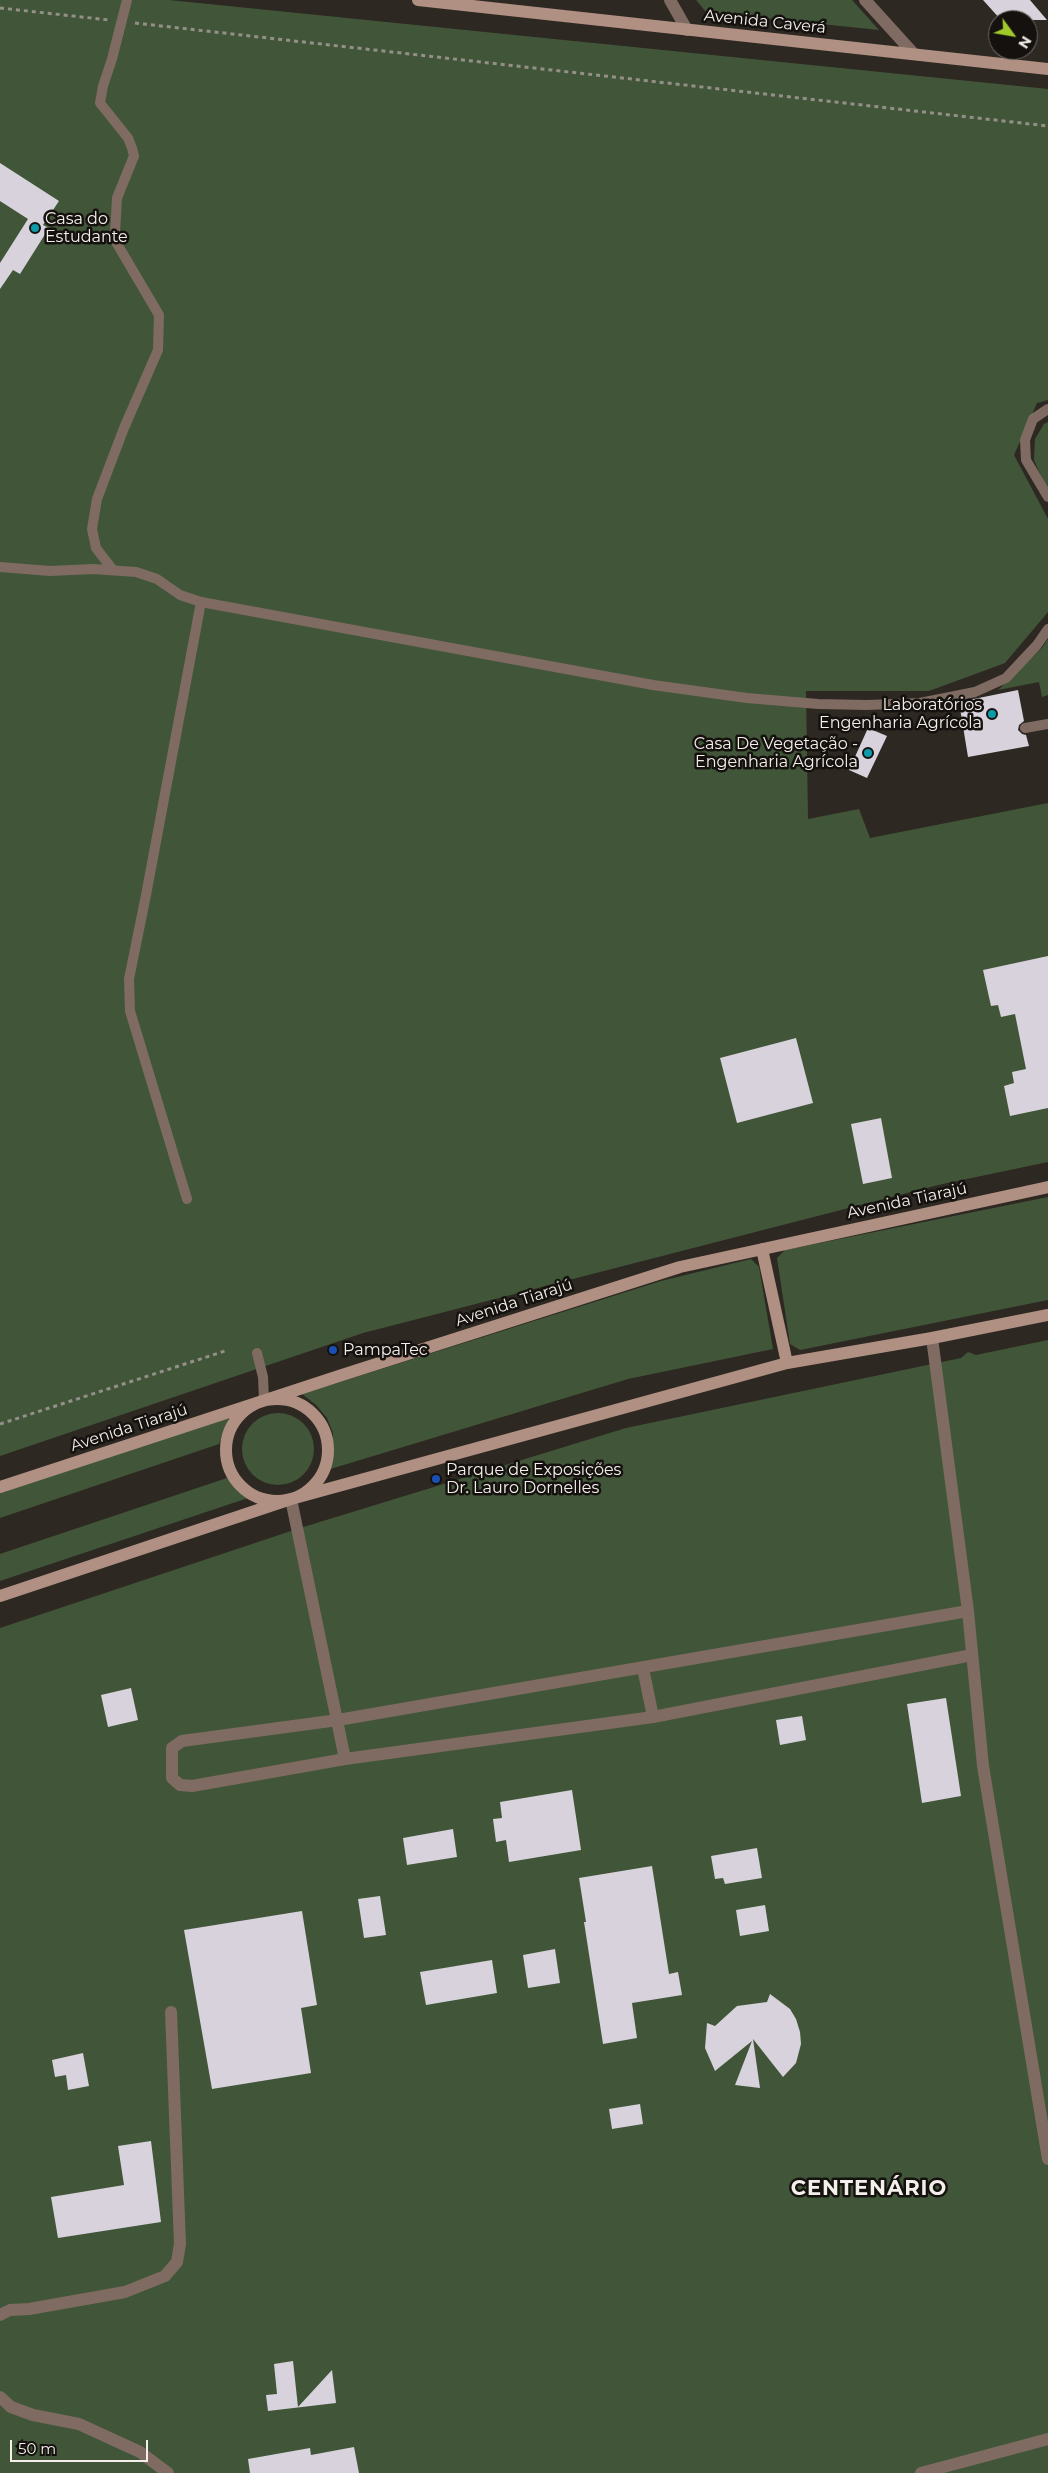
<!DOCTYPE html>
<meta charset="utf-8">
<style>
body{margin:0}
#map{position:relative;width:1048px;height:2473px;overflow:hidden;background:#2e2822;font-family:Montserrat,sans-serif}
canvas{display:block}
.north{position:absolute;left:988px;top:10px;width:50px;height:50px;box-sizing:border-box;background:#14110e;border:1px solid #6e6a66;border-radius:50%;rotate:122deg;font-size:14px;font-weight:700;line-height:20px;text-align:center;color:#f4efeb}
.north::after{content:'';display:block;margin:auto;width:18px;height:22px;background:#a0c92b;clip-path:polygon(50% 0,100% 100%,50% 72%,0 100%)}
.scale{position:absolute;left:10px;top:2440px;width:138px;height:22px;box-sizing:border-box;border:2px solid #f4efeb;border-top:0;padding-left:6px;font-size:15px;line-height:18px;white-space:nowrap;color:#f4efeb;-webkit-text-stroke:4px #14110e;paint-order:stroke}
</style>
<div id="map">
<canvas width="1048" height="2473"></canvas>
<div class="north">N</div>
<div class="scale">50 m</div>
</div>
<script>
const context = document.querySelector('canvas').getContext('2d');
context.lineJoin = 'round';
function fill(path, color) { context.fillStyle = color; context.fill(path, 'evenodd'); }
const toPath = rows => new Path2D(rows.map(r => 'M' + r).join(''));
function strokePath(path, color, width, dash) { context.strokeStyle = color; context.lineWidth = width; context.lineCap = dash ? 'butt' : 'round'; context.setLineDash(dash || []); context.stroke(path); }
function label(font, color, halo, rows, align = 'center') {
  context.font = font + ' Montserrat,sans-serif'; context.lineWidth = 5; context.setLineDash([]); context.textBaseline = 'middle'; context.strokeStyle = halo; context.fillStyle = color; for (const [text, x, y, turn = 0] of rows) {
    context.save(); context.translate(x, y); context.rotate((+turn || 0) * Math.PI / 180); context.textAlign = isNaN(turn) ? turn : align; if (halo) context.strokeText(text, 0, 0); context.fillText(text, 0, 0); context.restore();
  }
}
const green = toPath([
 [0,0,169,0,1048,89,1048,400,1037,403,1014,455,1048,519,1048,612,1005,663,929,691,806,691,808,819,859,809,870,838,1048,803,1048,1162,938,1185,363,1333,0,1456],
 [696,0,852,0,879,30,706,12],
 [1048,422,1048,492,1034,460,1035,439,1044,424],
 [1048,639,1048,695,1042,697,1039,682,998,690,1042,648],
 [1048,1197,1048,1300,800,1350,790,1344,777,1258,785,1250],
 [751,1259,759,1267,773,1349,628,1379,327,1470,332,1451,333,1433,327,1418,316,1405,302,1394,661,1281],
 [1048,1340,1048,2473,0,2473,0,1628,297,1529,626,1428,961,1358,968,1352,976,1355],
 '242 1449a36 36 0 1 1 72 0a36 36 0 1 1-72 0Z',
 [229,1418,219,1444,0,1518,0,1492],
 [227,1478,248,1498,0,1581,0,1554]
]);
const building = toPath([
 [983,0,1030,0,1047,20,1001,20],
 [0,163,59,201,43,225,49,228,20,274,13,270,0,289,0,263,28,219,0,201],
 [1018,690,1024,721,1019,725,1018,730,1022,734,1026,735,1029,746,968,757,959,702],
 [868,728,887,736,867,778,849,770],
 [1048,956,1048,1108,1010,1116,1004,1086,1014,1083,1012,1072,1026,1069,1015,1014,1001,1017,998,1005,991,1006,983,970],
 [796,1038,813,1103,737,1123,720,1058],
 [881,1118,892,1178,863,1184,851,1124],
 [131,1688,138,1720,108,1727,101,1695],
 [946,1698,961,1796,922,1803,907,1704],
 [802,1716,806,1740,780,1745,776,1720],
 [572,1790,581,1850,509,1862,506,1840,496,1842,493,1819,502,1818,500,1802],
 [453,1829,457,1857,407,1865,403,1838],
 [757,1848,762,1878,725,1884,723,1878,715,1879,711,1856],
 [652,1866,669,1974,678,1972,682,1995,632,2003,637,2038,603,2044,584,1922,586,1922,579,1878],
 [380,1896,386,1935,364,1938,358,1899],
 [765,1905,769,1931,740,1936,736,1910],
 [302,1911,317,2005,301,2008,311,2073,212,2089,184,1930],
 [555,1949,560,1983,528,1988,523,1955],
 [492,1960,497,1993,426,2005,420,1972],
 [770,1994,790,2009,796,2019,800,2032,801,2044,796,2063,783,2077,753,2039,760,2088,735,2085,752,2041,715,2071,705,2048,707,2023,715,2026,737,2006,767,2002],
 [83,2053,89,2086,68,2090,66,2075,55,2077,52,2060],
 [640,2104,643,2124,612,2129,609,2109],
 [151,2141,161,2222,58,2238,51,2197,124,2185,118,2146],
 [293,2361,298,2407,332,2370,336,2403,268,2411,266,2395,277,2394,274,2364],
 [354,2447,359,2473,250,2473,248,2459,310,2448,311,2455]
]);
const path = toPath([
 [0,8,109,20],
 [135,23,1048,126],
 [0,1424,225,1351]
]);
const lane = toPath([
 [1048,409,1033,419,1025,440,1026,460,1048,497],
 [0,567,50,571,93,569,136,572,157,579,180,595,201,602,653,685,747,698,818,704,867,705,920,703,975,692,1006,678,1037,645,1048,629],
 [113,570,96,548,92,529,97,499,124,428,158,350,159,315,116,242,115,233,117,198,134,156,132,148,128,138,100,103,103,86,112,59,127,0],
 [1025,728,1048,724],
 [187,1199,130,1011,129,979,146,895,201,602],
 [257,1353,263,1377,264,1400]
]);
const street = toPath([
 [670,0,687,30],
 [865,0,914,54],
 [932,1338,968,1611,983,1766,1048,2159],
 [291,1499,345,1759],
 [968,1611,338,1720,182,1741,172,1748,172,1778,180,1785,192,1786,345,1759,653,1717,972,1655],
 [643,1668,653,1717],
 [0,2315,10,2310,29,2309,125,2292,165,2276,177,2262,180,2244,171,2012],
 [0,2397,11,2407,33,2415,79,2424,140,2452,168,2473],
 [921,2473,1048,2439]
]);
const secondary = toPath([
 [418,0,1048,69],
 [762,1249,787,1363],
 '226 1450a51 51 0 1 1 102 0a51 51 0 1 1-102 0Z',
 [0,1487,342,1375,680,1267,1048,1187],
 [0,1596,291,1499,787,1363,932,1338,1048,1315]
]);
const markers = [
 [35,228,5,"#0f9aa8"],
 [992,714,5,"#0f9aa8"],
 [868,753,5,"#0f9aa8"],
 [333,1350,5,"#1a4fb4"],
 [436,1479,5,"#1a4fb4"]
];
const streetNames = [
 ["Avenida Caverá",765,22,6],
 ["Avenida Tiarajú",907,1201,-12],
 ["Avenida Tiarajú",514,1303,-18],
 ["Avenida Tiarajú",129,1428,-18]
];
const poiNames = [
 ["Casa do",45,219],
 ["Estudante",45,237],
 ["Laboratórios",982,705,"right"],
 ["Engenharia Agrícola",982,723,"right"],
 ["Casa De Vegetação -",858,744,"right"],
 ["Engenharia Agrícola",858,762,"right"],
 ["PampaTec",343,1350],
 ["Parque de Exposições",446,1470],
 ["Dr. Lauro Dornelles",446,1488]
];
const districtNames = [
 ["CENTENÁRIO",869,2189]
];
fill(green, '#415639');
fill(building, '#d7d2dc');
strokePath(path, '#958f8a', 3, [4, 4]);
strokePath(lane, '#7f6b62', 10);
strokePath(street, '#7f6b62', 12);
strokePath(secondary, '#b09082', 12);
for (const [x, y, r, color] of markers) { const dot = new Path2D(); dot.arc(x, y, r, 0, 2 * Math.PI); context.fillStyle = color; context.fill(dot); strokePath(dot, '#14110e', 2); }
label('16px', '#f4efeb', '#14110e', streetNames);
label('16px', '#f4efeb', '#14110e', poiNames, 'left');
context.letterSpacing = '1px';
label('bold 21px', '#f4efeb', '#14110e', districtNames);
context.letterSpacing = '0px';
</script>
